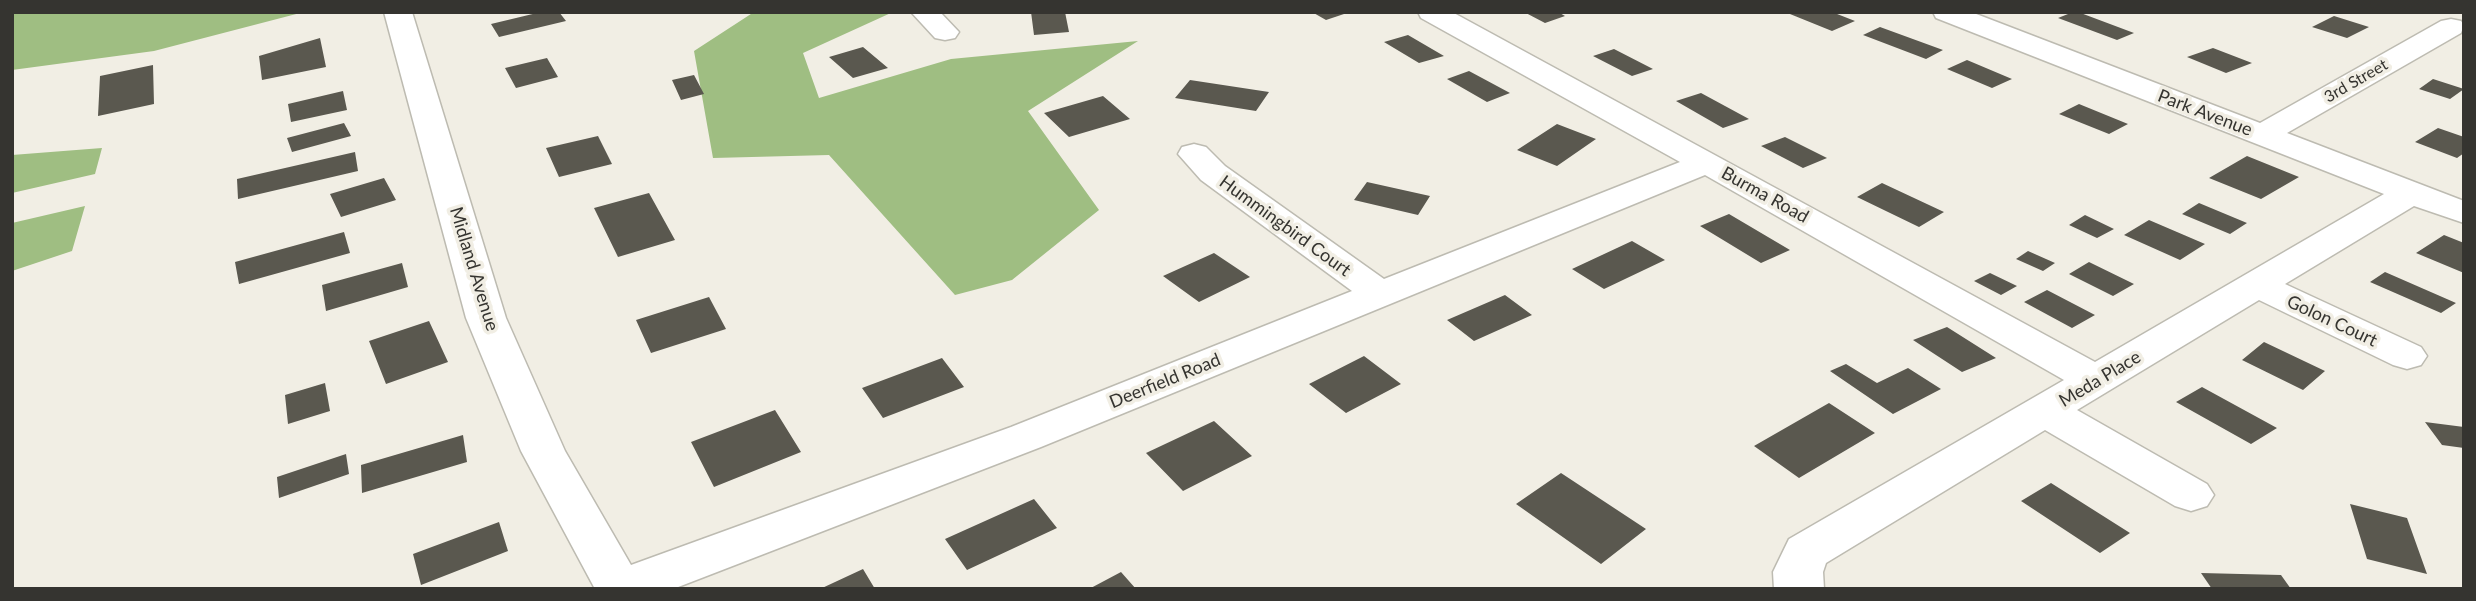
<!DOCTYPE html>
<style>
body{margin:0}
#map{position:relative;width:2476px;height:601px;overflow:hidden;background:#f1eee4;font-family:Lato,sans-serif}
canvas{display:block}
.frame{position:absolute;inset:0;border:14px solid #353430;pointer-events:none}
</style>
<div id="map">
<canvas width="2476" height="601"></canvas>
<div class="frame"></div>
</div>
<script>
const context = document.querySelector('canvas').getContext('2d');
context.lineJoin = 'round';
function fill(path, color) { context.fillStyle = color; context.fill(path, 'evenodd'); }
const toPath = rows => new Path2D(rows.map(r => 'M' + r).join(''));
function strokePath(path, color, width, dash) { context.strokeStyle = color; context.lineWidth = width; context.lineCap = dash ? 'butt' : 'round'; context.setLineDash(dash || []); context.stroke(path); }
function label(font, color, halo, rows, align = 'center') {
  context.font = font + ' Lato,sans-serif'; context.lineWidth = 7; context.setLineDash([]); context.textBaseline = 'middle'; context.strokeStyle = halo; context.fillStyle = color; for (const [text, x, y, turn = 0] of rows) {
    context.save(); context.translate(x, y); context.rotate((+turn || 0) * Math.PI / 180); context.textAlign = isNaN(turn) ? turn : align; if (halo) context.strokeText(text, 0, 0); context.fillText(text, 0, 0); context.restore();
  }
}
const forest = toPath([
 [12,12,304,12,154,51,12,70],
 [754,12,893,12,803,53,819,98,951,59,1138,41,1028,111,1099,210,1012,280,955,295,829,155,713,158,694,51],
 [102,148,95,174,12,193,12,155],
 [85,206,72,251,12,271,12,223]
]);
const building = toPath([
 [541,12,559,12,566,21,499,37,491,24],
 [1031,12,1065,12,1069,32,1034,35],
 [1312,12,1347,12,1347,13,1326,20],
 [1524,12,1558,12,1565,16,1545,23],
 [1785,12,1832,12,1855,21,1832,31],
 [2073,12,2078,12,2134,33,2117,40,2058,18],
 [2334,16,2369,27,2347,38,2312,27],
 [1880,27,1943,50,1926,59,1863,35],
 [1408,35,1444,56,1419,63,1384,42],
 [320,38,326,67,262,80,259,56],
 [863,47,888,68,853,78,829,57],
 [2213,48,2252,63,2226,73,2187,57],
 [1614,49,1653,69,1632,76,1593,56],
 [547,58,558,77,516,88,505,68],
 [1967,60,2012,79,1992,88,1947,69],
 [153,65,154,104,98,116,100,76],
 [1469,71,1510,93,1487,102,1447,79],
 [694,75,704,94,681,100,672,80],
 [2433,79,2464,89,2450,99,2419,89],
 [1190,80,1269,92,1256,111,1175,98],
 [343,91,347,110,291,122,288,104],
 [1701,93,1749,119,1723,128,1676,101],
 [1103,96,1130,119,1069,137,1044,113],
 [2079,104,2128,124,2109,134,2059,114],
 [344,123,351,136,292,152,287,138],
 [1557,124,1596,139,1557,166,1517,150],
 [2438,128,2464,137,2464,153,2457,158,2415,142],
 [598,136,612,164,559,177,546,148],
 [1785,137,1827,158,1803,168,1761,146],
 [355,152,358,171,238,199,237,179],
 [2247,156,2299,177,2261,199,2209,178],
 [384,178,396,200,341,217,330,194],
 [1367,182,1430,196,1418,215,1354,200],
 [1882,183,1944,212,1919,227,1857,197],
 [649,193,675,240,618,257,594,208],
 [2199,203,2247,223,2230,234,2182,214],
 [1729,214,1790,250,1761,263,1700,226],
 [2085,215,2114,229,2097,238,2069,225],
 [2149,220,2205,244,2180,260,2124,235],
 [344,232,350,253,239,284,235,262],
 [2444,235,2464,243,2464,273,2416,253],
 [1632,241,1665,260,1604,289,1572,269],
 [2028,251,2055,263,2043,271,2016,259],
 [1214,253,1250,277,1199,302,1163,276],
 [2089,262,2134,284,2113,296,2069,274],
 [402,263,408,287,326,311,322,285],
 [2385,272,2456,303,2441,313,2370,282],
 [1990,273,2017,286,2001,295,1974,281],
 [2047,290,2095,315,2072,328,2024,302],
 [1505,295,1532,315,1474,341,1447,320],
 [709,297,726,329,651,353,636,320],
 [429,321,448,362,386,384,369,341],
 [1947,327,1996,358,1962,372,1913,340],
 [2264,342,2325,371,2303,390,2242,360],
 [1364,356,1401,384,1346,413,1309,384],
 [942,358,964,387,883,418,862,388],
 [1846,364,1877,383,1908,368,1941,389,1893,414,1830,371],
 [325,383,330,411,288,424,285,395],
 [2202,387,2277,428,2251,444,2176,402],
 [1829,403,1875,433,1799,478,1754,446],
 [775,410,801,452,714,487,691,442],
 [1214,421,1252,456,1183,491,1146,453],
 [2425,422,2464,427,2464,448,2442,445],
 [463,435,467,462,362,493,361,465],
 [346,454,349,474,279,498,277,477],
 [1561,473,1646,529,1601,564,1516,504],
 [2051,483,2130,533,2100,553,2021,501],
 [1034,499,1057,528,967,570,945,539],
 [2350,504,2407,518,2427,574,2367,559],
 [499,522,508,551,421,585,413,554],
 [863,569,875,589,820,589],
 [1121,572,1136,589,1089,589],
 [2201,573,2281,575,2291,589,2212,589]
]);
const minor = toPath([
 [384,12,412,12,506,318,565,451,631,565,1011,427,1352,291,1201,180,1178,154,1182,147,1194,144,1206,147,1225,166,1384,279,1680,162,1421,18,1418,12,1452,12,2095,362,2384,194,1936,18,1933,12,1971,12,2260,123,2441,21,2451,19,2461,21,2464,25,2461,33,2287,133,2464,201,2464,223,2414,206,2285,284,2421,347,2427,356,2421,365,2407,369,2393,365,2259,300,2077,410,2207,484,2214,495,2207,506,2191,511,2175,506,2045,430,1826,563,1823,572,1824,589,1774,589,1773,572,1789,539,2064,380,1705,175,1041,447,673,589,595,589,521,451,466,318,384,12],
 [911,12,940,12,959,32,955,38,945,40,935,38,911,12]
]);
const farStreetnames = [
 ["3rd Street",2356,81,-30]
];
const streetNames = [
 ["Park Avenue",2205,113,21],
 ["Burma Road",1765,195,29],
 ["Hummingbird Court",1285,226,36],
 ["Midland Avenue",474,269,73],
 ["Golon Court",2332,321,25],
 ["Meda Place",2100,379,-31],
 ["Deerfield Road",1165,381,-22]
];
fill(forest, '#9fbe82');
fill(building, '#5a584f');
strokePath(minor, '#bdbbb1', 3);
fill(minor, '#fff');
label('16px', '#353430', '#f1eee4', farStreetnames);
label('18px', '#353430', '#f1eee4', streetNames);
</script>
